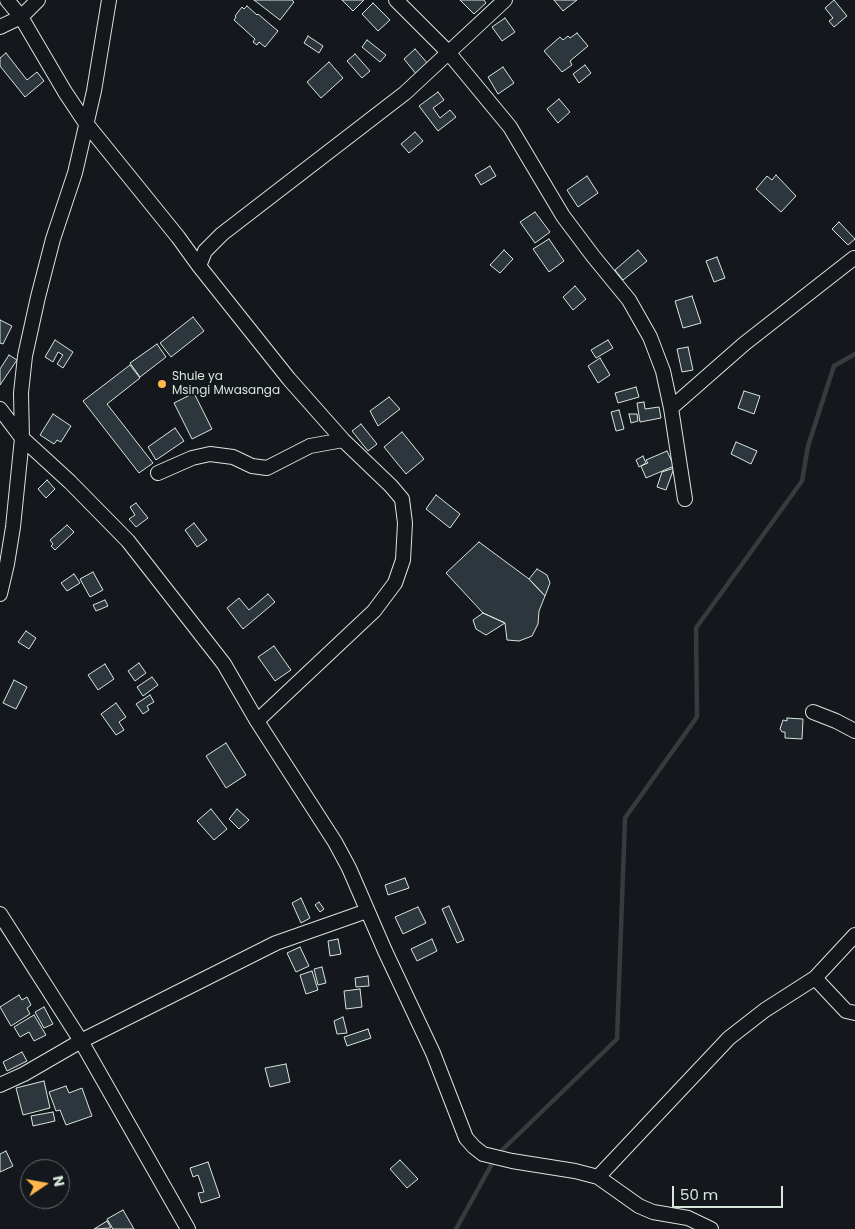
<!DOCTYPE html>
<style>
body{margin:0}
#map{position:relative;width:855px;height:1229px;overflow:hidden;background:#14181c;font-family:Poppins,sans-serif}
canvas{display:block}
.north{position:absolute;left:20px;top:1159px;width:50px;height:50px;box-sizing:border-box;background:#14181c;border:1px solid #626a69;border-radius:50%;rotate:78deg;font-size:14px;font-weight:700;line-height:20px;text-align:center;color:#d8e6dc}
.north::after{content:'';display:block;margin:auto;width:18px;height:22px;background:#ffb74d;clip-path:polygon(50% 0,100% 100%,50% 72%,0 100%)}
.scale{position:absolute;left:672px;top:1186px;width:111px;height:22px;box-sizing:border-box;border:2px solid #d8e6dc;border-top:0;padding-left:6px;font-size:15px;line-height:18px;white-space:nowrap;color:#d8e6dc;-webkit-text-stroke:4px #14181c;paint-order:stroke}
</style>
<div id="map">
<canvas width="855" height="1229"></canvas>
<div class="north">N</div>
<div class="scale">50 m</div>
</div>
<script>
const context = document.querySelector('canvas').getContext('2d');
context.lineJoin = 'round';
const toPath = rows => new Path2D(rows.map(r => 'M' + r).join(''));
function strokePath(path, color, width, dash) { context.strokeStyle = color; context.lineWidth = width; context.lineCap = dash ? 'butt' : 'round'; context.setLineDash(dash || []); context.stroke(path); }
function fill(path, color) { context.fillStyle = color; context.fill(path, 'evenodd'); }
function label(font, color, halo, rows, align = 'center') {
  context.font = font + ' Poppins,sans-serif'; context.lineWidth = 4; context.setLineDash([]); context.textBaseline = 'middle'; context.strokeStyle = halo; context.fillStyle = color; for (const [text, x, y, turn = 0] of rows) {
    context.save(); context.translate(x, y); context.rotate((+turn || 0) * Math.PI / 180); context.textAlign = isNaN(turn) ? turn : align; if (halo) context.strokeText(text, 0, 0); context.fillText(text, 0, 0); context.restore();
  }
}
const stream = toPath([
 [498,1154,617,1039,625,818,697,717,696,628,802,481,808,446,834,366,855,354],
 [456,1229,494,1160]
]);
const building = toPath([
 [254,0,292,0,294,2,280,20,254,0],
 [342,0,364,0,353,11,342,0],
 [460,0,484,0,486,3,474,14,460,0],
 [554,0,577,0,563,11,554,0],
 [834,0,847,16,834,27,829,21,833,18,825,8,834,0],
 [373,3,390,20,378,31,362,14,373,3],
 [247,6,257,15,258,14,278,31,265,47,259,42,257,45,253,42,255,39,234,20,236,17,235,16,242,7,244,9,247,6],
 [505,18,515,32,502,41,492,27,505,18],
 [577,33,588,46,570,61,572,65,562,72,544,51,560,37,563,40,568,36,570,38,577,33],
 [308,36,323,46,319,53,304,43,308,36],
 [367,40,386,55,380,62,362,47,367,40],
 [415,49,429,65,417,75,404,59,415,49],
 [6,53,27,80,37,72,44,81,25,97,0,66,0,58,6,53],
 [355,54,370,71,362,78,347,61,355,54],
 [329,62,343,78,321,98,307,82,329,62],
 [585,65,591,73,579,83,573,74,585,65],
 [503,67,514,83,498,94,488,77,503,67],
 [438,92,444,100,433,108,440,118,450,110,456,117,438,131,419,106,438,92],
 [559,99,570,112,558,123,547,109,559,99],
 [415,132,423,141,409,153,401,144,415,132],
 [490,166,496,176,481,185,475,175,490,166],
 [776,175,796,196,781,212,756,189,767,176,772,180,776,175],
 [587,176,598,193,578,207,567,190,587,176],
 [535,212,550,232,535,243,520,222,535,212],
 [839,222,855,239,848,245,832,229,839,222],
 [549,239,564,261,549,272,533,249,549,239],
 [504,250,513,259,500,273,490,265,504,250],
 [638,250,647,261,623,280,615,270,638,250],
 [717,257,725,278,714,282,706,261,717,257],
 [575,286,586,299,573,310,563,297,575,286],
 [692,296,701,323,683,328,675,301,692,296],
 [193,317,204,331,171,357,160,343,193,317],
 [0,320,12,326,3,344,0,343,0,320],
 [55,340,73,352,63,368,57,364,63,355,58,352,53,362,45,357,55,340],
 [608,340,613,348,596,358,591,350,608,340],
 [157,344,166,357,140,377,130,363,157,344],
 [688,347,693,370,682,372,677,349,688,347],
 [9,355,17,360,0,385,0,369,9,355],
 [600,358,610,375,598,383,588,366,600,358],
 [130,365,140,378,107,404,153,463,139,473,83,401,130,365],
 [636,387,639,397,618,403,615,393,636,387],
 [744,391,760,396,754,414,738,408,744,391],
 [194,393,212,429,192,439,174,403,194,393],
 [389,397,400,409,378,426,370,411,389,397],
 [644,402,645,409,659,407,661,418,640,422,637,403,644,402],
 [619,410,624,429,616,431,611,412,619,410],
 [53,414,71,426,61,442,57,440,54,444,40,435,53,414],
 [629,414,637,414,638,421,631,423,629,414],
 [361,424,377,444,368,451,352,431,361,424],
 [175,428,184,441,156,460,148,447,175,428],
 [402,432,424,459,406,474,384,447,402,432],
 [736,442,757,451,751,464,731,454,736,442],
 [667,451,674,466,646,478,641,466,648,463,646,460,667,451],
 [643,456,646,463,639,467,636,460,643,456],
 [674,468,666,490,657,487,662,472,674,468],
 [47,480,55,489,46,498,38,489,47,480],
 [436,495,460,514,450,528,426,509,436,495],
 [136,503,148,518,136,527,129,519,135,515,130,507,136,503],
 [194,523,207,540,197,547,185,530,194,523],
 [67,525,74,532,55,550,51,546,53,544,50,540,67,525],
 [479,542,529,579,545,596,539,611,538,624,532,636,519,641,507,640,505,623,483,613,446,573,479,542],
 [537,569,547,575,550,583,545,596,529,579,537,569],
 [93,572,103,590,90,597,80,579,93,572],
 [74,574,80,583,67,591,61,583,74,574],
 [268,594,275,602,243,629,227,608,239,598,249,610,268,594],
 [105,600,108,606,96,611,93,605,105,600],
 [483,613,505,623,486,635,476,629,473,620,483,613],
 [26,631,36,638,29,649,18,642,26,631],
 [274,646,291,670,275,681,258,657,274,646],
 [139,663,146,673,135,681,128,671,139,663],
 [105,664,114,679,98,690,88,675,105,664],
 [152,677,158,685,143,696,137,687,152,677],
 [14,680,27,687,16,709,3,703,14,680],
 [150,695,154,702,147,706,149,710,143,714,136,704,150,695],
 [116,703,126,717,119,722,124,730,116,735,101,714,116,703],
 [787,718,803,719,802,739,785,738,785,732,782,732,780,729,783,720,787,721,787,718],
 [226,743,246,775,226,788,206,756,226,743],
 [211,809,227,829,214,840,197,821,211,809],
 [237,809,249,820,239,829,229,819,237,809],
 [405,878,409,888,388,895,385,885,405,878],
 [301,898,310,918,301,923,292,903,301,898],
 [319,902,324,909,320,912,315,905,319,902],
 [449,906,464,940,457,943,442,909,449,906],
 [418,907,426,923,403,934,395,917,418,907],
 [338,939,341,954,330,956,328,941,338,939],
 [432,939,437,951,417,961,411,949,432,939],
 [300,947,309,966,296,972,287,953,300,947],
 [322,967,326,983,318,985,314,969,322,967],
 [312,971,318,990,306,994,300,975,312,971],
 [368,976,369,986,356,987,355,978,368,976],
 [360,989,362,1007,346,1009,344,991,360,989],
 [19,995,22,1000,27,997,31,1005,27,1008,30,1014,11,1026,0,1007,19,995],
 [44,1007,53,1024,44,1028,35,1012,44,1007],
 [34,1015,46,1035,34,1041,29,1032,20,1037,14,1027,34,1015],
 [343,1017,347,1033,337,1034,334,1021,343,1017],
 [368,1029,371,1038,347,1046,344,1037,368,1029],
 [22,1052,27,1061,7,1071,3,1062,22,1052],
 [286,1064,290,1082,270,1087,265,1068,286,1064],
 [44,1081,50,1108,23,1115,16,1088,44,1081],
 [66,1086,69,1093,82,1088,92,1116,66,1125,60,1110,56,1111,49,1092,66,1086],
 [53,1112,55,1121,33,1126,31,1116,53,1112],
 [6,1151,13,1166,0,1172,0,1154,6,1151],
 [400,1160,418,1179,407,1188,390,1169,400,1160],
 [208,1162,220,1197,201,1203,198,1193,204,1192,198,1175,193,1177,190,1168,208,1162],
 [123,1210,134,1229,113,1229,107,1219,123,1210],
 [107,1221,111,1228,94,1229,107,1221]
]);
const minor = toPath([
 [7,0,21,17,65,92,85,122,178,237,199,266,289,379,343,440,391,486,402,499,405,523,403,560,395,583,374,611,257,721],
 [396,0,448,52,510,127,563,216,593,256,629,300,650,337,663,371,671,408,685,499],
 [0,27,21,17,38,0],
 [199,266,205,251,222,234,405,93,505,0],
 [671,408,744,344,854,258],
 [0,409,22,438,70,482,128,541,224,664,257,721,335,842,349,868,385,951,433,1053,466,1138,474,1147,483,1154,512,1161,575,1171,598,1177,639,1206,653,1212,688,1218,711,1229],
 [158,473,192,458,210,454,233,457,252,466,267,468,310,446,343,440],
 [0,594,7,564,13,527,22,438,21,393,25,356,38,297,53,239,75,173,94,91,109,0],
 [813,712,836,721,855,731],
 [0,914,81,1041,188,1229],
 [815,978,846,1011,855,1013],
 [0,1085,24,1074,81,1041,276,943,367,911],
 [598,1177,729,1038,765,1010,815,978,855,935]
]);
const markers = [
 [162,384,5,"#ffb74d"]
];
const poiNames = [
 ["Shule ya",172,377],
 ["Msingi Mwasanga",172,391]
];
strokePath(stream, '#363b3e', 4.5);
fill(building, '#2c363c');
strokePath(building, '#d8e6dc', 1);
strokePath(minor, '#d8e6dc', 16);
strokePath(minor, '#14181c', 14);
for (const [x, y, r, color] of markers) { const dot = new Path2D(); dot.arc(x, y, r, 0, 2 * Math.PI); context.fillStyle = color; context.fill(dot); strokePath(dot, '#14181c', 2); }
label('12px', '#d8e6dc', '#14181c', poiNames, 'left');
</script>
